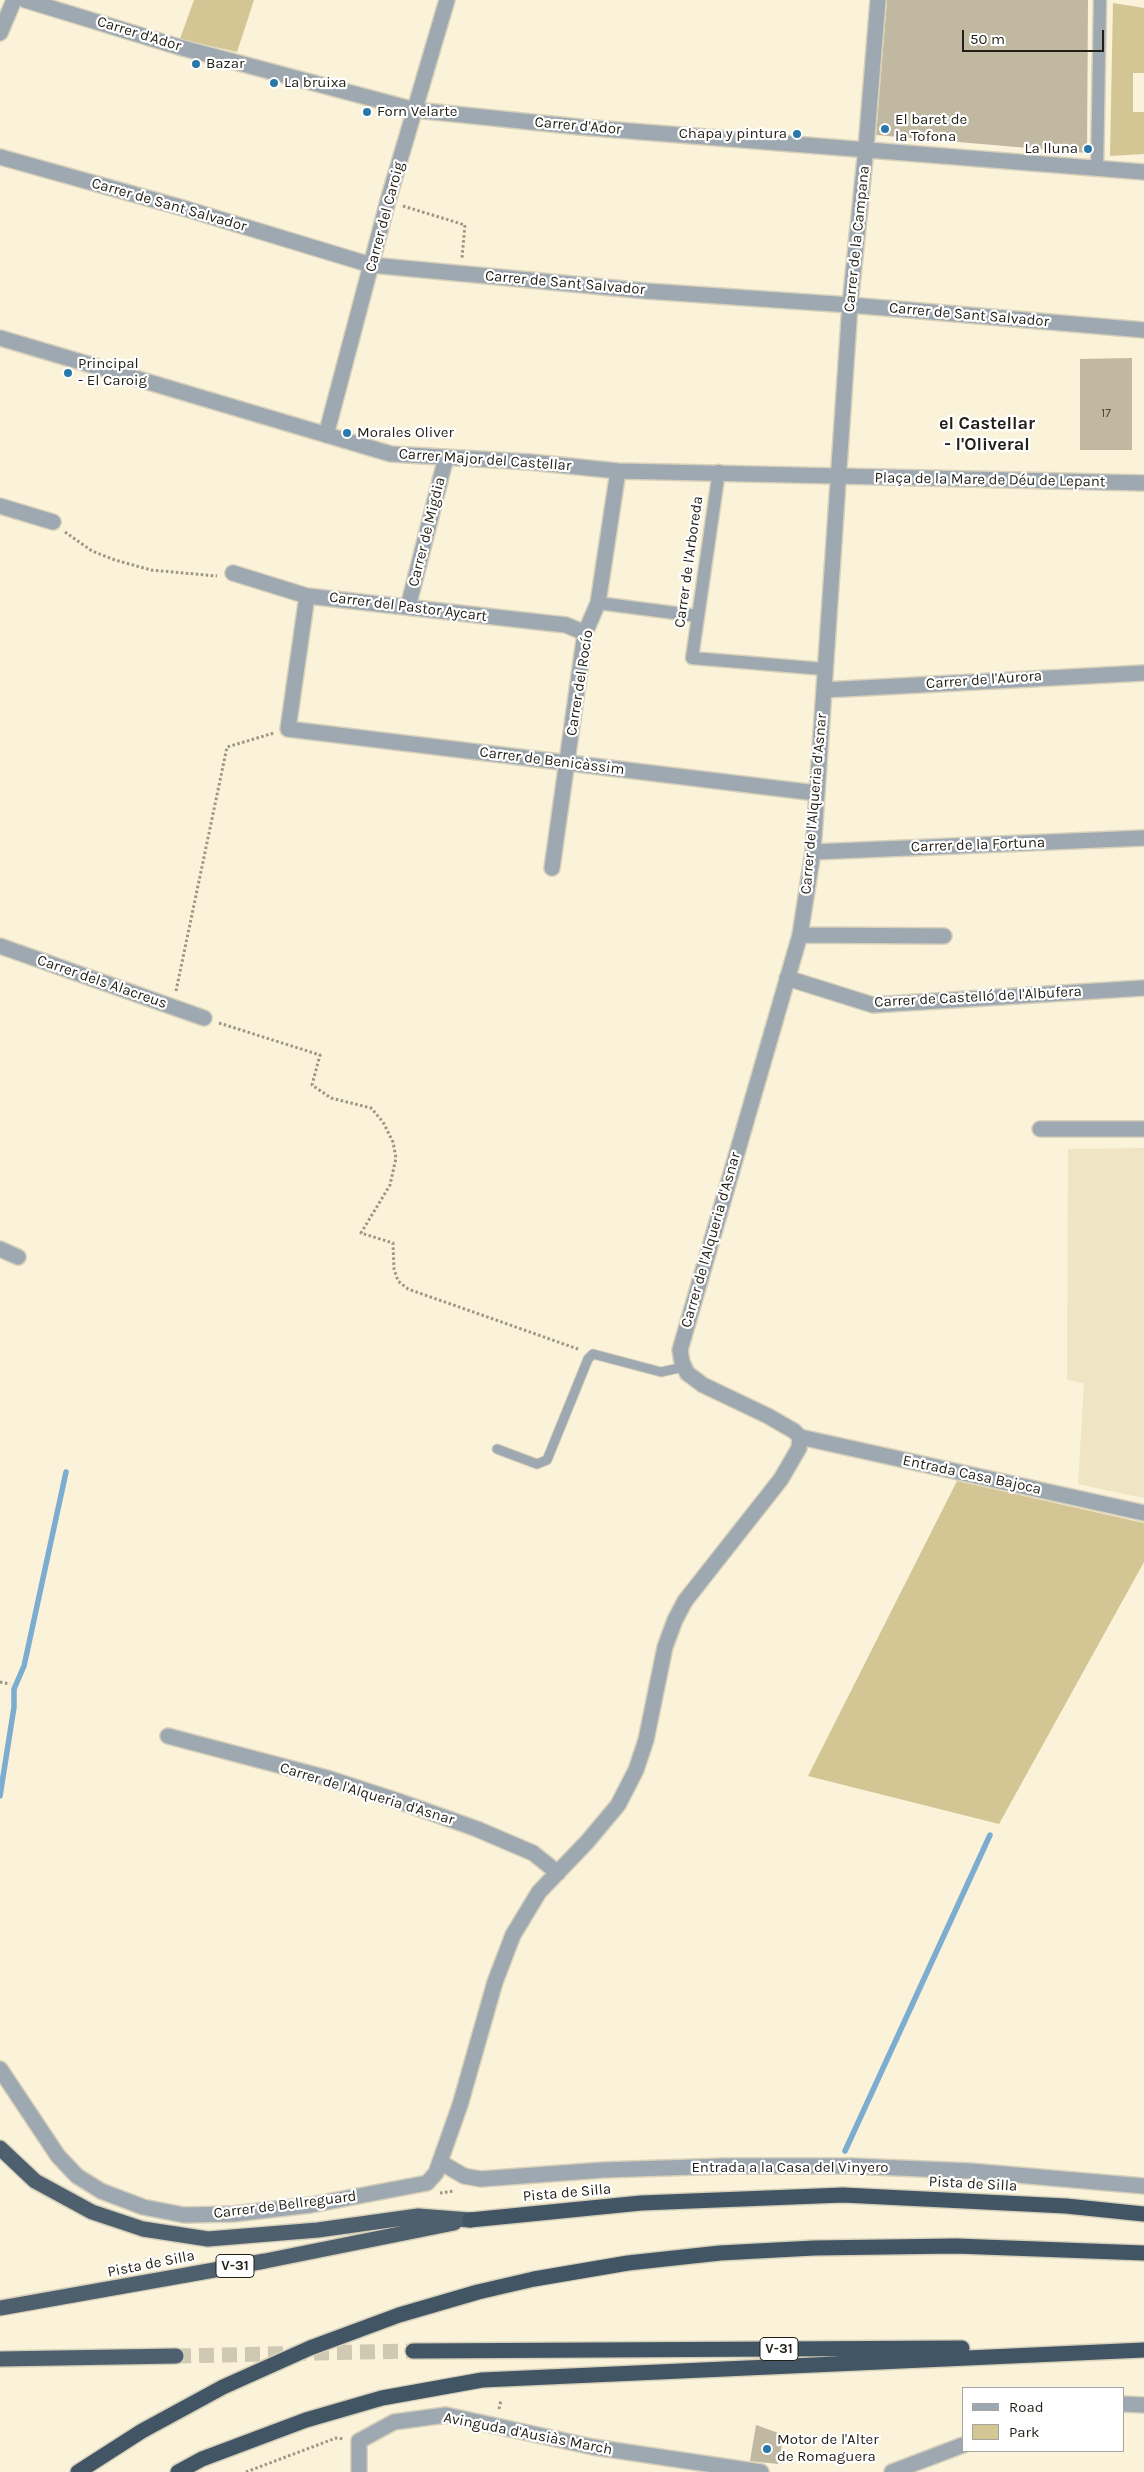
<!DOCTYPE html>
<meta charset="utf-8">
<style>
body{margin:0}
#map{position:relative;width:1144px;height:2472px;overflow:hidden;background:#faf2d9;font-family:Karla,sans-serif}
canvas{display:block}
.legend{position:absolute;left:962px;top:2387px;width:162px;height:65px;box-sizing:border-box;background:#fff;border:1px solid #a7a5a2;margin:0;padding:6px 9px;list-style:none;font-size:15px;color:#221f16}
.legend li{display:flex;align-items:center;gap:10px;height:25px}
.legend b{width:25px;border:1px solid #a7a5a2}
.scale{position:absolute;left:962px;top:30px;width:142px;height:22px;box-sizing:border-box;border:2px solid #221f16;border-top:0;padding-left:6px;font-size:15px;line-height:18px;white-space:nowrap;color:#221f16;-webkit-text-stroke:4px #fff;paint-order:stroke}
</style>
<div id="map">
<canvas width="1144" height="2472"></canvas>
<ul class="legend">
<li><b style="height:6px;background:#9ea8b0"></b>Road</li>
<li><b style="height:14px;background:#d3c594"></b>Park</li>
</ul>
<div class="scale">50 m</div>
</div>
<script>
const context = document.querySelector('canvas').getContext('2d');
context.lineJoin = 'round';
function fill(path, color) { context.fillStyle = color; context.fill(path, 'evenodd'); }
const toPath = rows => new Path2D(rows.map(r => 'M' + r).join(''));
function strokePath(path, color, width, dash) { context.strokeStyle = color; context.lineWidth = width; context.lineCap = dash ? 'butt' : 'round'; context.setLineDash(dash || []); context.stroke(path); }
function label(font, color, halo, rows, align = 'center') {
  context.font = font + ' Karla,sans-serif'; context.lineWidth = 4.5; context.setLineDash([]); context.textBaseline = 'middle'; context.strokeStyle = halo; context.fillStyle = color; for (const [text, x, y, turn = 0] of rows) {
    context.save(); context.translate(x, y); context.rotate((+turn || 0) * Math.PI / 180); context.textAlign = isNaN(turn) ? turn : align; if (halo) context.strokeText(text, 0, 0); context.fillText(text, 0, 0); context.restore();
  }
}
const built = toPath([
 [1144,1148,1144,1498,1078,1484,1084,1383,1067,1380,1068,1149]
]);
const green = toPath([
 [194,0,254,0,237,52,180,39],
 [1113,3,1144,8,1144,73,1133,73,1133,112,1144,112,1144,154,1110,156],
 [957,1481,1144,1523,1144,1562,999,1824,808,1776]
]);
const stream = toPath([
 [0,1796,14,1707,14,1689,24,1666,66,1472],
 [845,2151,990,1835]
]);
const building = toPath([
 [887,0,1088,0,1087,153,876,135],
 [1132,358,1132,450,1080,450,1080,359],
 [756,2425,784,2435,778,2464,750,2461]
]);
const motorwayTunnel = toPath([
 [176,2356,413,2351]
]);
const path = toPath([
 [403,206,465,225,462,258],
 [65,532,92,551,115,560,151,570,217,576],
 [176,991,227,747,274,733],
 [219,1023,320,1055,312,1085,331,1098,371,1108,383,1122,393,1142,396,1158,390,1185,361,1233,393,1243,394,1269,398,1281,408,1289,578,1349],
 [0,1682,10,1684],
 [440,2193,454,2191],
 [499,2409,501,2400],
 [246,2472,336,2438,344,2439]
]);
const service = toPath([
 [497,1449,537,1464,547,1460,588,1359,593,1354,661,1372,684,1367]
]);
const pedestrian = toPath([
 [1097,169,1100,0],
 [719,471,692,658,824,669],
 [598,603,698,616]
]);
const minor = toPath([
 [25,0,179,47,415,110,580,127,1144,172],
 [0,33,14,0],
 [0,157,183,208,371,265,646,291,850,305,1144,330],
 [0,338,391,454,530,462,618,471,1144,483],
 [326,435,389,197,447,0],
 [0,506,53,522],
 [233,573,307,596,566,625,585,633],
 [307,596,288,729,816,793],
 [408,607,446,457],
 [824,690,1144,673],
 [813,852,1144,838],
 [552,868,585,633,598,603,618,471],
 [800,935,944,936],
 [0,946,204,1018],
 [787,978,873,1005,1144,988],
 [1040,1129,1144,1129],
 [0,1249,18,1257],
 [800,1437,1144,1513],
 [168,1736,327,1778,401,1802,477,1829,533,1853,558,1873],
 [0,2069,58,2156,77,2176,101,2191,143,2207,184,2215,233,2214,311,2205,427,2183,436,2173,460,2105,495,1982,513,1935,539,1892,587,1842,618,1805,636,1770,646,1740,665,1647,675,1620,685,1601,781,1479,799,1448,800,1437,794,1431,768,1416,703,1385,687,1373,682,1362,680,1350,800,935,813,852,850,305,866,148,878,0],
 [440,2162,464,2176,481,2179,603,2170,725,2166,852,2166,970,2171,1144,2186],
 [1123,2404,1144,2405],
 [359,2472,359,2441,394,2422,446,2415,593,2447,761,2472],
 [892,2472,963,2445]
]);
const trunk = toPath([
 [0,2148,35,2181,92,2212,143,2229,208,2239,318,2230,418,2216,470,2220],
 [0,2308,265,2261,454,2223],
 [0,2359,176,2356]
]);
const motorway = toPath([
 [470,2220,641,2203,843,2195,1066,2206,1144,2214],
 [413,2351,962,2348],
 [78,2472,142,2431,223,2387,310,2348,399,2315,478,2292,534,2279,628,2263,720,2253,814,2248,956,2246,1144,2253],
 [178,2472,202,2459,306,2420,382,2398,482,2380,1144,2350]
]);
const markers = [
 [196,64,5,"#2a78aa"],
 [274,83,5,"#2a78aa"],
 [367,112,5,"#2a78aa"],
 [885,129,5,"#2a78aa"],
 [797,134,5,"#2a78aa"],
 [1088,149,5,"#2a78aa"],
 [68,373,5,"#2a78aa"],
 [347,433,5,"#2a78aa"],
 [767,2449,5,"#2a78aa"]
];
const numberNames = [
 ["17",1106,414]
];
const shields = [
 [235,2266,38],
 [779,2349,38]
];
const shieldNames = [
 ["V-31",235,2266],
 ["V-31",779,2349]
];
const streetNames = [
 ["Carrer d'Ador",139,34,17],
 ["Carrer d'Ador",578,126,5],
 ["Carrer de Sant Salvador",169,205,16],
 ["Carrer del Caroig",385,217,-75],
 ["Carrer de la Campana",857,239,-84],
 ["Carrer de Sant Salvador",565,283,5],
 ["Carrer de Sant Salvador",969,315,5],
 ["Carrer Major del Castellar",485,460,4],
 ["Plaça de la Mare de Déu de Lepant",990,480,1],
 ["Carrer de Migdia",427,532,-76],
 ["Carrer de l'Arboreda",689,562,-82],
 ["Carrer del Pastor Aycart",408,607,7],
 ["Carrer de l'Aurora",984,680,-4],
 ["Carrer del Rocío",580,683,-81],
 ["Carrer de Benicàssim",552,761,7],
 ["Carrer de l'Alqueria d'Asnar",814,804,-85],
 ["Carrer de la Fortuna",978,845,-2],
 ["Carrer dels Alacreus",102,982,19],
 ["Carrer de Castelló de l'Albufera",978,997,-3],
 ["Carrer de l'Alqueria d'Asnar",711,1240,-74],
 ["Entrada Casa Bajoca",972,1475,12],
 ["Carrer de l'Alqueria d'Asnar",367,1794,17],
 ["Entrada a la Casa del Vinyero",790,2168],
 ["Pista de Silla",973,2184,3],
 ["Pista de Silla",567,2193,-5],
 ["Carrer de Bellreguard",285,2205,-7],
 ["Pista de Silla",151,2264,-11],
 ["Avinguda d'Ausiàs March",528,2434,11]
];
const poiNames = [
 ["Bazar",206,64],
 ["La bruixa",284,83],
 ["Forn Velarte",377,112],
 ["El baret de",895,120],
 ["la Tofona",895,137],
 ["Chapa y pintura",787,134,"right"],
 ["La lluna",1078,149,"right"],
 ["Principal",78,364],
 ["- El Caroig",78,381],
 ["Morales Oliver",357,433],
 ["Motor de l'Alter",777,2440],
 ["de Romaguera",777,2457]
];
const quarterNames = [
 ["el Castellar",987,424],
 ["- l'Oliveral",987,445]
];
fill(built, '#efe5c4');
fill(green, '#d3c594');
strokePath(stream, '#7caccf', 5.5);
fill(building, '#c0b8a0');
strokePath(motorwayTunnel, '#cfc8b2', 15, [15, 8]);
strokePath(service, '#d7d0ba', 11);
strokePath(pedestrian, '#d7d0ba', 15);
strokePath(minor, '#d7d0ba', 18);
strokePath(trunk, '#d7d0ba', 18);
strokePath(motorway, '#d7d0ba', 18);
strokePath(path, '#9c9684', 3, [2.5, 2.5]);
strokePath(service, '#9ea8b0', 9);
strokePath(pedestrian, '#9ea8b0', 12);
strokePath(minor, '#9ea8b0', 15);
strokePath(trunk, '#4e606e', 15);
strokePath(motorway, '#415564', 15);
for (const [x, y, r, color] of markers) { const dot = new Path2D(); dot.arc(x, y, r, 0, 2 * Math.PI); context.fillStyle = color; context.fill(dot); strokePath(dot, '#fff', 2); }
label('12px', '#4a4538', null, numberNames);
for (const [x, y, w] of shields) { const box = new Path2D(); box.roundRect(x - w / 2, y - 11.5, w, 23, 4); context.fillStyle = '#fff'; context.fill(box); strokePath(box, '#221f16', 1); }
label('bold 14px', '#221f16', null, shieldNames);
label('15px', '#221f16', '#fff', streetNames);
label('15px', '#221f16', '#fff', poiNames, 'left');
label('bold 18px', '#221f16', '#fff', quarterNames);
</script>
